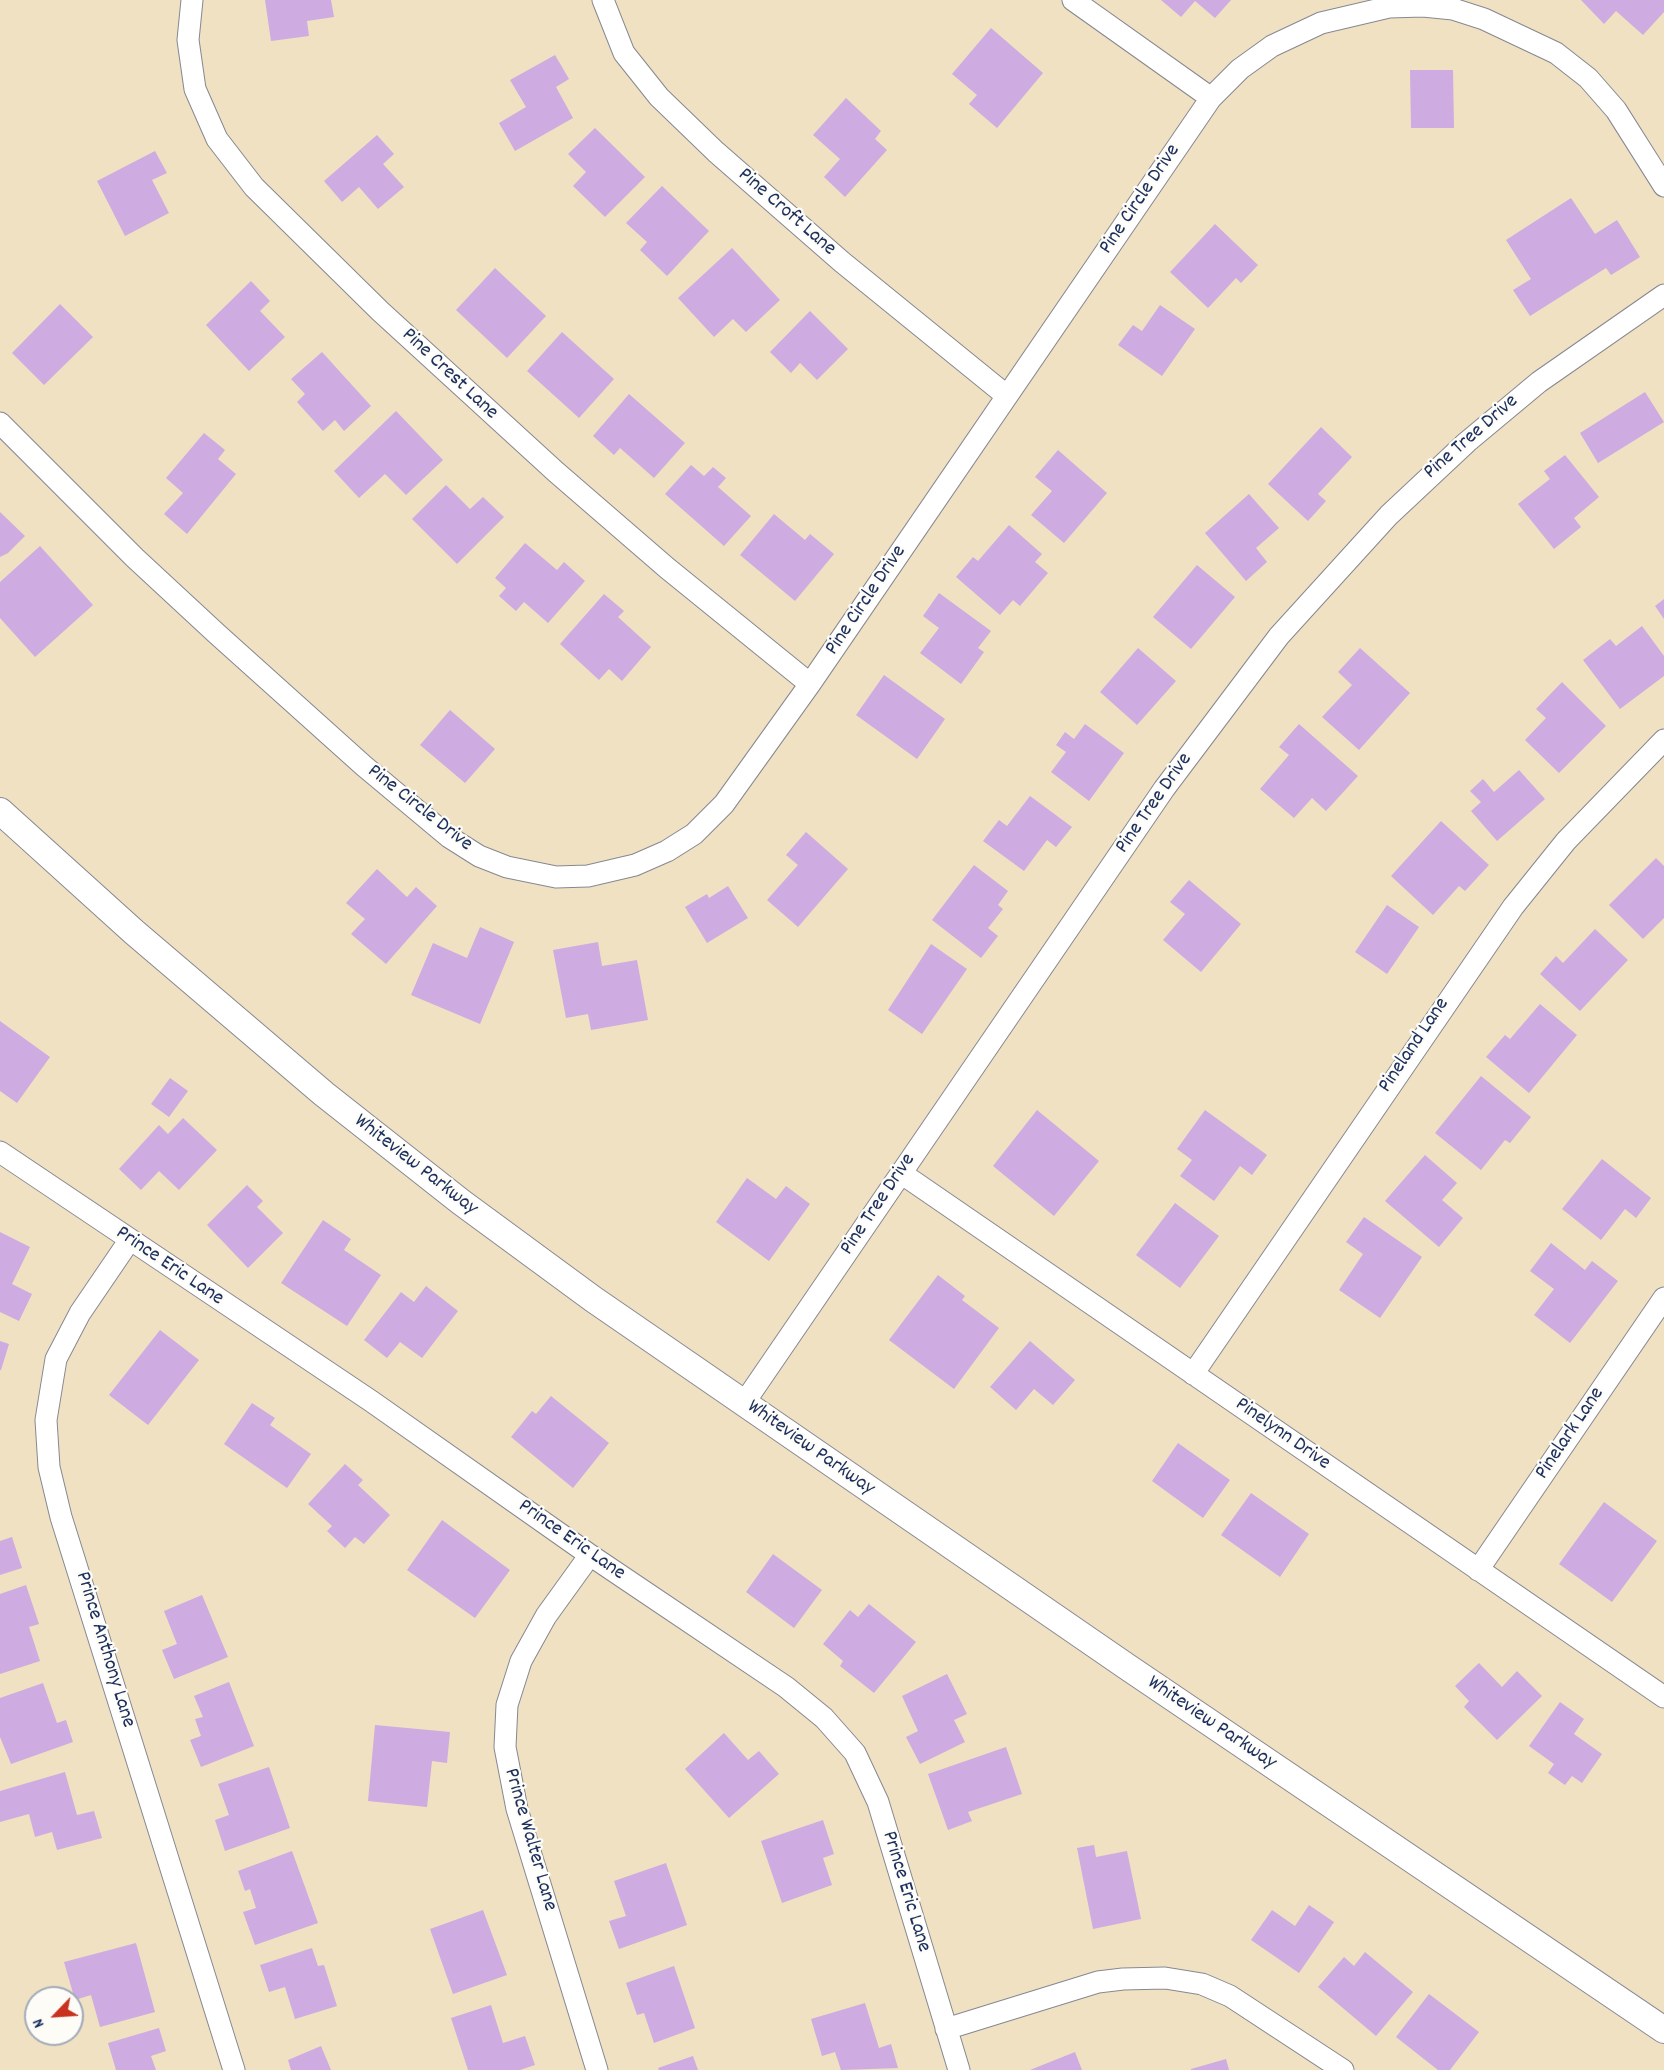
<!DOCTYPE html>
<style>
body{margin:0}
#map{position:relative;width:1664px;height:2070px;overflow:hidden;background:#f0e1c3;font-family:Dekko,sans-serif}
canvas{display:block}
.north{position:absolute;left:24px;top:1986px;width:60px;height:60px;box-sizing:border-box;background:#fdfcf7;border:2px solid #a3aaba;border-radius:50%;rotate:245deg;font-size:16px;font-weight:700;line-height:24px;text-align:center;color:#1b2f5e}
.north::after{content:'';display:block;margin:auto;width:21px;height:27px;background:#c8321e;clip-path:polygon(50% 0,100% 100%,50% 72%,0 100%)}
</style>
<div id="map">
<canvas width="1664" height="2070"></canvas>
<div class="north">N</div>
</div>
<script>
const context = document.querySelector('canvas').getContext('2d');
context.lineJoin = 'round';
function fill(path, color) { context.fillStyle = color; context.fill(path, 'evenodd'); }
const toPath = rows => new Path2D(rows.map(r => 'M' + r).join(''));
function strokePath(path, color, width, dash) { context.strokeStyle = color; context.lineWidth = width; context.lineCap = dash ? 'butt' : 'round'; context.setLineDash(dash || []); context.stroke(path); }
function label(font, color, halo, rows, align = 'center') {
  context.font = font + ' Dekko,sans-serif'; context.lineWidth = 4.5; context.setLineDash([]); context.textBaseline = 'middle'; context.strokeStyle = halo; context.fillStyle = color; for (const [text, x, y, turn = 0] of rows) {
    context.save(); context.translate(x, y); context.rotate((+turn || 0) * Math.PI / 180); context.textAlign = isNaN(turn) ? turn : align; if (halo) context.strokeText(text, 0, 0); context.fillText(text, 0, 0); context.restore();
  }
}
const building = toPath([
 [265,0,331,0,334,17,307,21,309,36,271,41],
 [1161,0,1231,0,1215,18,1195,1,1181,17],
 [1581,0,1664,0,1664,12,1643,35,1616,11,1604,24],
 [991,28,1043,73,997,128,969,104,977,95,952,74],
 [555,55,569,79,556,87,573,118,515,151,499,123,526,107,510,80],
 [1410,70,1453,70,1454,128,1411,128],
 [846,98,881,131,875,139,887,150,845,197,824,177,840,159,813,135],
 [595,128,645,177,605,217,573,186,586,172,568,154],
 [377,135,394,154,383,164,404,187,378,209,359,187,342,202,324,181],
 [155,151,167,173,152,180,169,213,125,236,97,181],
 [662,186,709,231,667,276,640,250,647,242,626,223],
 [1571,198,1595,234,1617,220,1640,257,1611,275,1606,268,1530,316,1513,290,1531,279,1506,240],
 [1215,224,1258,265,1241,283,1236,278,1208,308,1170,272],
 [732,248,780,300,746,332,733,319,714,337,678,298],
 [495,268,546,316,507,358,456,310],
 [251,281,270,301,260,311,285,337,249,371,206,325],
 [60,304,93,337,44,385,12,353],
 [1160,305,1195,329,1162,376,1118,345,1133,325,1142,331],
 [810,311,848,349,817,380,800,363,791,373,770,352],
 [562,332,614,379,579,418,527,371],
 [322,352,371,406,344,431,335,420,323,431,297,402,305,394,291,379],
 [1645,392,1664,422,1598,463,1580,433],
 [629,394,685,443,654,478,620,448,614,455,593,436],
 [396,411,443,460,406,495,385,474,359,498,334,471],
 [1321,427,1352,457,1318,494,1326,501,1308,521,1268,484],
 [204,433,225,450,218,459,236,474,187,534,164,514,183,493,166,478],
 [1058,450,1107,493,1064,543,1031,515,1052,491,1035,477],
 [1565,455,1599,497,1574,518,1581,527,1554,549,1518,504,1550,479,1544,471],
 [691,465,704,476,713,467,726,478,718,487,751,516,724,546,665,494],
 [446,485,470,509,483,497,504,517,457,564,412,519],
 [1249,494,1279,528,1256,548,1267,562,1246,581,1205,533],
 [0,512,25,536,8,553,0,557],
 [774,514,805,540,810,534,834,554,795,601,740,555],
 [1009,525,1042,554,1035,562,1048,573,1020,606,1013,600,1000,615,956,577,973,557,978,561],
 [525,543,557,570,564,562,585,581,548,623,524,602,516,611,499,596,506,588,495,578],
 [40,546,93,605,35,657,0,618,0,582],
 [1197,565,1235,597,1191,649,1153,617],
 [939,593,991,631,978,648,984,652,961,684,920,653,939,628,923,616],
 [604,594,624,611,618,617,651,647,622,681,609,669,599,680,560,644],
 [1664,599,1664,619,1655,606],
 [1642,626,1664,656,1664,676,1620,709,1583,660,1610,639,1616,646],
 [1138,648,1176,681,1137,725,1100,692],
 [1360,648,1410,693,1359,750,1322,717,1352,685,1338,672],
 [884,675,945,719,917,759,856,715],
 [1562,682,1606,726,1559,773,1525,740,1546,718,1536,709],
 [450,710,495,749,465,783,420,745],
 [1085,724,1124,753,1089,801,1051,772,1066,752,1056,745,1065,732,1074,739],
 [1299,724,1358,776,1326,811,1312,798,1294,818,1260,789,1289,755,1279,747],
 [1519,770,1545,799,1497,841,1471,811,1481,802,1470,791,1483,779,1494,792],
 [1030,796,1072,827,1056,847,1047,840,1024,871,983,841,999,820,1007,826],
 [1441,821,1489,865,1465,891,1459,886,1433,915,1391,876],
 [806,832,848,869,798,927,767,900,798,865,786,855],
 [1656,858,1664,866,1664,918,1643,939,1609,905],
 [974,865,1008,891,998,905,1003,909,988,928,998,936,981,958,932,920],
 [377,869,407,897,416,887,437,906,386,964,351,934,365,919,346,903],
 [1189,880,1241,924,1201,972,1163,940,1185,914,1170,902],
 [728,886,748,918,707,943,685,907,707,894,709,898],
 [1387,905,1419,927,1387,974,1355,952],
 [480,927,514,942,480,1024,411,995,433,943,467,958],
 [1595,929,1628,960,1580,1011,1540,974,1556,956,1563,963],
 [598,942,602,966,637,960,648,1020,591,1030,588,1014,566,1018,553,950],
 [931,944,967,969,922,1034,888,1010],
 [1540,1004,1577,1035,1529,1093,1486,1057,1505,1035,1510,1039],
 [0,1021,50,1057,17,1103,0,1091],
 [1481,1076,1531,1117,1510,1143,1505,1140,1481,1170,1435,1133],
 [170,1078,188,1091,169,1117,151,1104],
 [1037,1110,1099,1161,1054,1216,993,1166],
 [1205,1110,1267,1155,1252,1175,1240,1166,1214,1201,1180,1176,1192,1160,1177,1149],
 [183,1118,217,1150,179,1190,159,1171,141,1190,119,1169,159,1125,168,1134],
 [1425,1155,1457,1183,1442,1200,1463,1218,1439,1247,1385,1201],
 [1602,1159,1651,1198,1636,1218,1625,1209,1601,1240,1562,1209],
 [747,1178,776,1199,786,1186,810,1204,769,1261,716,1222],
 [247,1185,263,1201,257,1207,283,1233,248,1268,207,1225],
 [1175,1203,1219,1236,1180,1288,1136,1255],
 [1364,1217,1422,1257,1380,1318,1339,1290,1363,1254,1346,1242],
 [323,1220,351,1239,344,1250,381,1275,347,1326,281,1283],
 [0,1232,30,1247,12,1284,32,1294,19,1321,0,1312],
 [1551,1243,1585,1270,1592,1261,1618,1281,1570,1343,1534,1315,1554,1289,1530,1271],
 [938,1275,965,1296,962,1300,999,1328,954,1389,889,1340],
 [426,1286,458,1311,422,1358,400,1342,387,1358,364,1340,401,1292,414,1302],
 [160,1330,199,1360,148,1425,109,1395],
 [0,1341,9,1344,1,1370,0,1370],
 [1030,1341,1075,1380,1053,1405,1034,1389,1016,1410,990,1387],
 [551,1396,609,1443,573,1488,511,1437,532,1411,536,1414],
 [252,1403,275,1418,270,1425,311,1454,287,1488,224,1444],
 [1178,1443,1230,1480,1203,1518,1152,1481],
 [345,1464,363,1480,358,1485,390,1515,364,1544,355,1537,345,1548,327,1531,332,1526,308,1504],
 [1251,1493,1309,1534,1280,1577,1221,1535],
 [1604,1502,1657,1541,1612,1602,1559,1564],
 [442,1520,510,1570,475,1618,407,1570],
 [12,1537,22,1568,0,1575,0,1541],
 [773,1554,822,1590,794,1628,746,1592],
 [26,1585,39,1624,29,1627,40,1661,0,1674,0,1594],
 [202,1595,228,1657,174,1679,162,1650,177,1644,164,1611],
 [869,1604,916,1642,874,1693,840,1666,843,1661,823,1644,850,1610,858,1617],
 [1479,1663,1502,1687,1517,1671,1542,1696,1497,1740,1464,1707,1469,1701,1455,1686],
 [947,1674,967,1714,954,1720,965,1742,920,1764,906,1737,918,1731,902,1696],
 [229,1682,254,1746,201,1767,190,1740,201,1736,195,1719,203,1717,194,1696],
 [43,1683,57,1723,66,1720,73,1742,11,1764,0,1737,0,1698],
 [1560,1702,1584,1719,1574,1734,1602,1754,1582,1783,1572,1776,1565,1785,1548,1773,1554,1764,1529,1746],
 [375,1725,450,1732,447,1763,432,1761,427,1807,368,1801],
 [724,1733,748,1760,759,1751,779,1774,729,1818,685,1769],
 [1006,1747,1022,1794,968,1812,972,1821,948,1830,928,1774],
 [269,1767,290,1828,225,1851,215,1820,229,1815,218,1784],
 [65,1772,77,1815,94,1811,102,1838,57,1850,52,1832,35,1837,29,1814,0,1822,0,1791],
 [823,1820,834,1854,823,1858,832,1885,782,1903,761,1841],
 [1094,1845,1096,1857,1127,1851,1141,1919,1093,1929,1077,1848],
 [292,1851,318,1923,255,1945,243,1912,256,1908,250,1889,245,1891,238,1871],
 [666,1863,687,1925,619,1949,609,1921,626,1916,614,1881],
 [1309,1905,1334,1922,1299,1973,1251,1940,1272,1910,1295,1926],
 [483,1910,507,1975,453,1994,430,1929],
 [136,1943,155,2012,100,2027,91,1995,75,2000,64,1962],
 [312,1948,318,1966,324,1965,337,2006,295,2019,285,1987,269,1992,260,1965],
 [1365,1952,1413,1992,1376,2036,1318,1987,1344,1957,1354,1966],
 [674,1966,695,2028,654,2043,644,2013,637,2015,626,1983],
 [1429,1994,1479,2032,1450,2070,1438,2070,1396,2037],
 [865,2003,879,2048,891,2044,898,2068,841,2070,835,2052,822,2056,811,2019],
 [491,2005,503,2043,525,2036,535,2065,520,2070,468,2070,451,2018],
 [159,2028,166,2051,151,2056,156,2070,116,2070,108,2043],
 [321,2046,331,2070,291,2070,288,2060],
 [1075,2052,1082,2070,1030,2070],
 [693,2056,698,2070,659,2070,658,2068],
 [1226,2059,1229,2070,1191,2070,1191,2069]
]);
const minor = toPath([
 [192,0,188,40,195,89,217,139,254,187,380,311,556,472,667,568,810,684],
 [603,0,624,53,659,97,716,152,842,262,1007,396],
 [1073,0,1211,98],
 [0,423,135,558,217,634,364,766,449,837,479,856,507,867,556,877,588,876,635,865,667,851,694,834,724,804,810,684,1211,98,1240,69,1272,46,1321,23,1389,7,1423,6,1453,9,1484,19,1556,53,1588,78,1616,110,1664,186],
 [0,1152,371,1401,590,1555,786,1687,824,1718,855,1753,878,1802,959,2070],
 [901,1173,1664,1697],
 [129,1241,80,1313,56,1359,46,1420,49,1467,61,1517,234,2070],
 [1193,1374,1513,907,1566,841,1664,740],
 [744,1403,1164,789,1279,636,1389,515,1467,442,1539,382,1664,295],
 [590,1555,546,1616,521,1661,507,1705,505,1747,517,1809,597,2070],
 [1478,1570,1664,1298],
 [946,2029,1098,1982,1123,1979,1165,1978,1202,1984,1230,1996,1343,2070]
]);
const tertiary = toPath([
 [0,811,134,932,324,1094,461,1202,593,1299,1126,1666,1664,2030]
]);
const streetNames = [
 ["Pine Circle Drive",1141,200,-56],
 ["Pine Croft Lane",786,213,41],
 ["Pine Crest Lane",449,375,43],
 ["Pine Tree Drive",1472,438,-41],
 ["Pine Circle Drive",867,601,-56],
 ["Pine Tree Drive",1155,804,-55],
 ["Pine Circle Drive",419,809,38],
 ["Pineland Lane",1415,1046,-56],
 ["Whiteview Parkway",415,1166,38],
 ["Pine Tree Drive",879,1205,-56],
 ["Prince Eric Lane",169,1267,34],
 ["Pinelark Lane",1571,1434,-56],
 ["Pinelynn Drive",1282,1435,35],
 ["Whiteview Parkway",810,1449,35],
 ["Prince Eric Lane",571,1541,35],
 ["Prince Anthony Lane",104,1650,73],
 ["Whiteview Parkway",1211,1724,34],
 ["Prince Walter Lane",529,1840,74],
 ["Prince Eric Lane",905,1892,73]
];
fill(building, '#ceabe0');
strokePath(minor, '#868890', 23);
strokePath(tertiary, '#868890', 28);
strokePath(minor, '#fff', 21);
strokePath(tertiary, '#fff', 26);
label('21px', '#1b2f5e', '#fdfcf7', streetNames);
</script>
